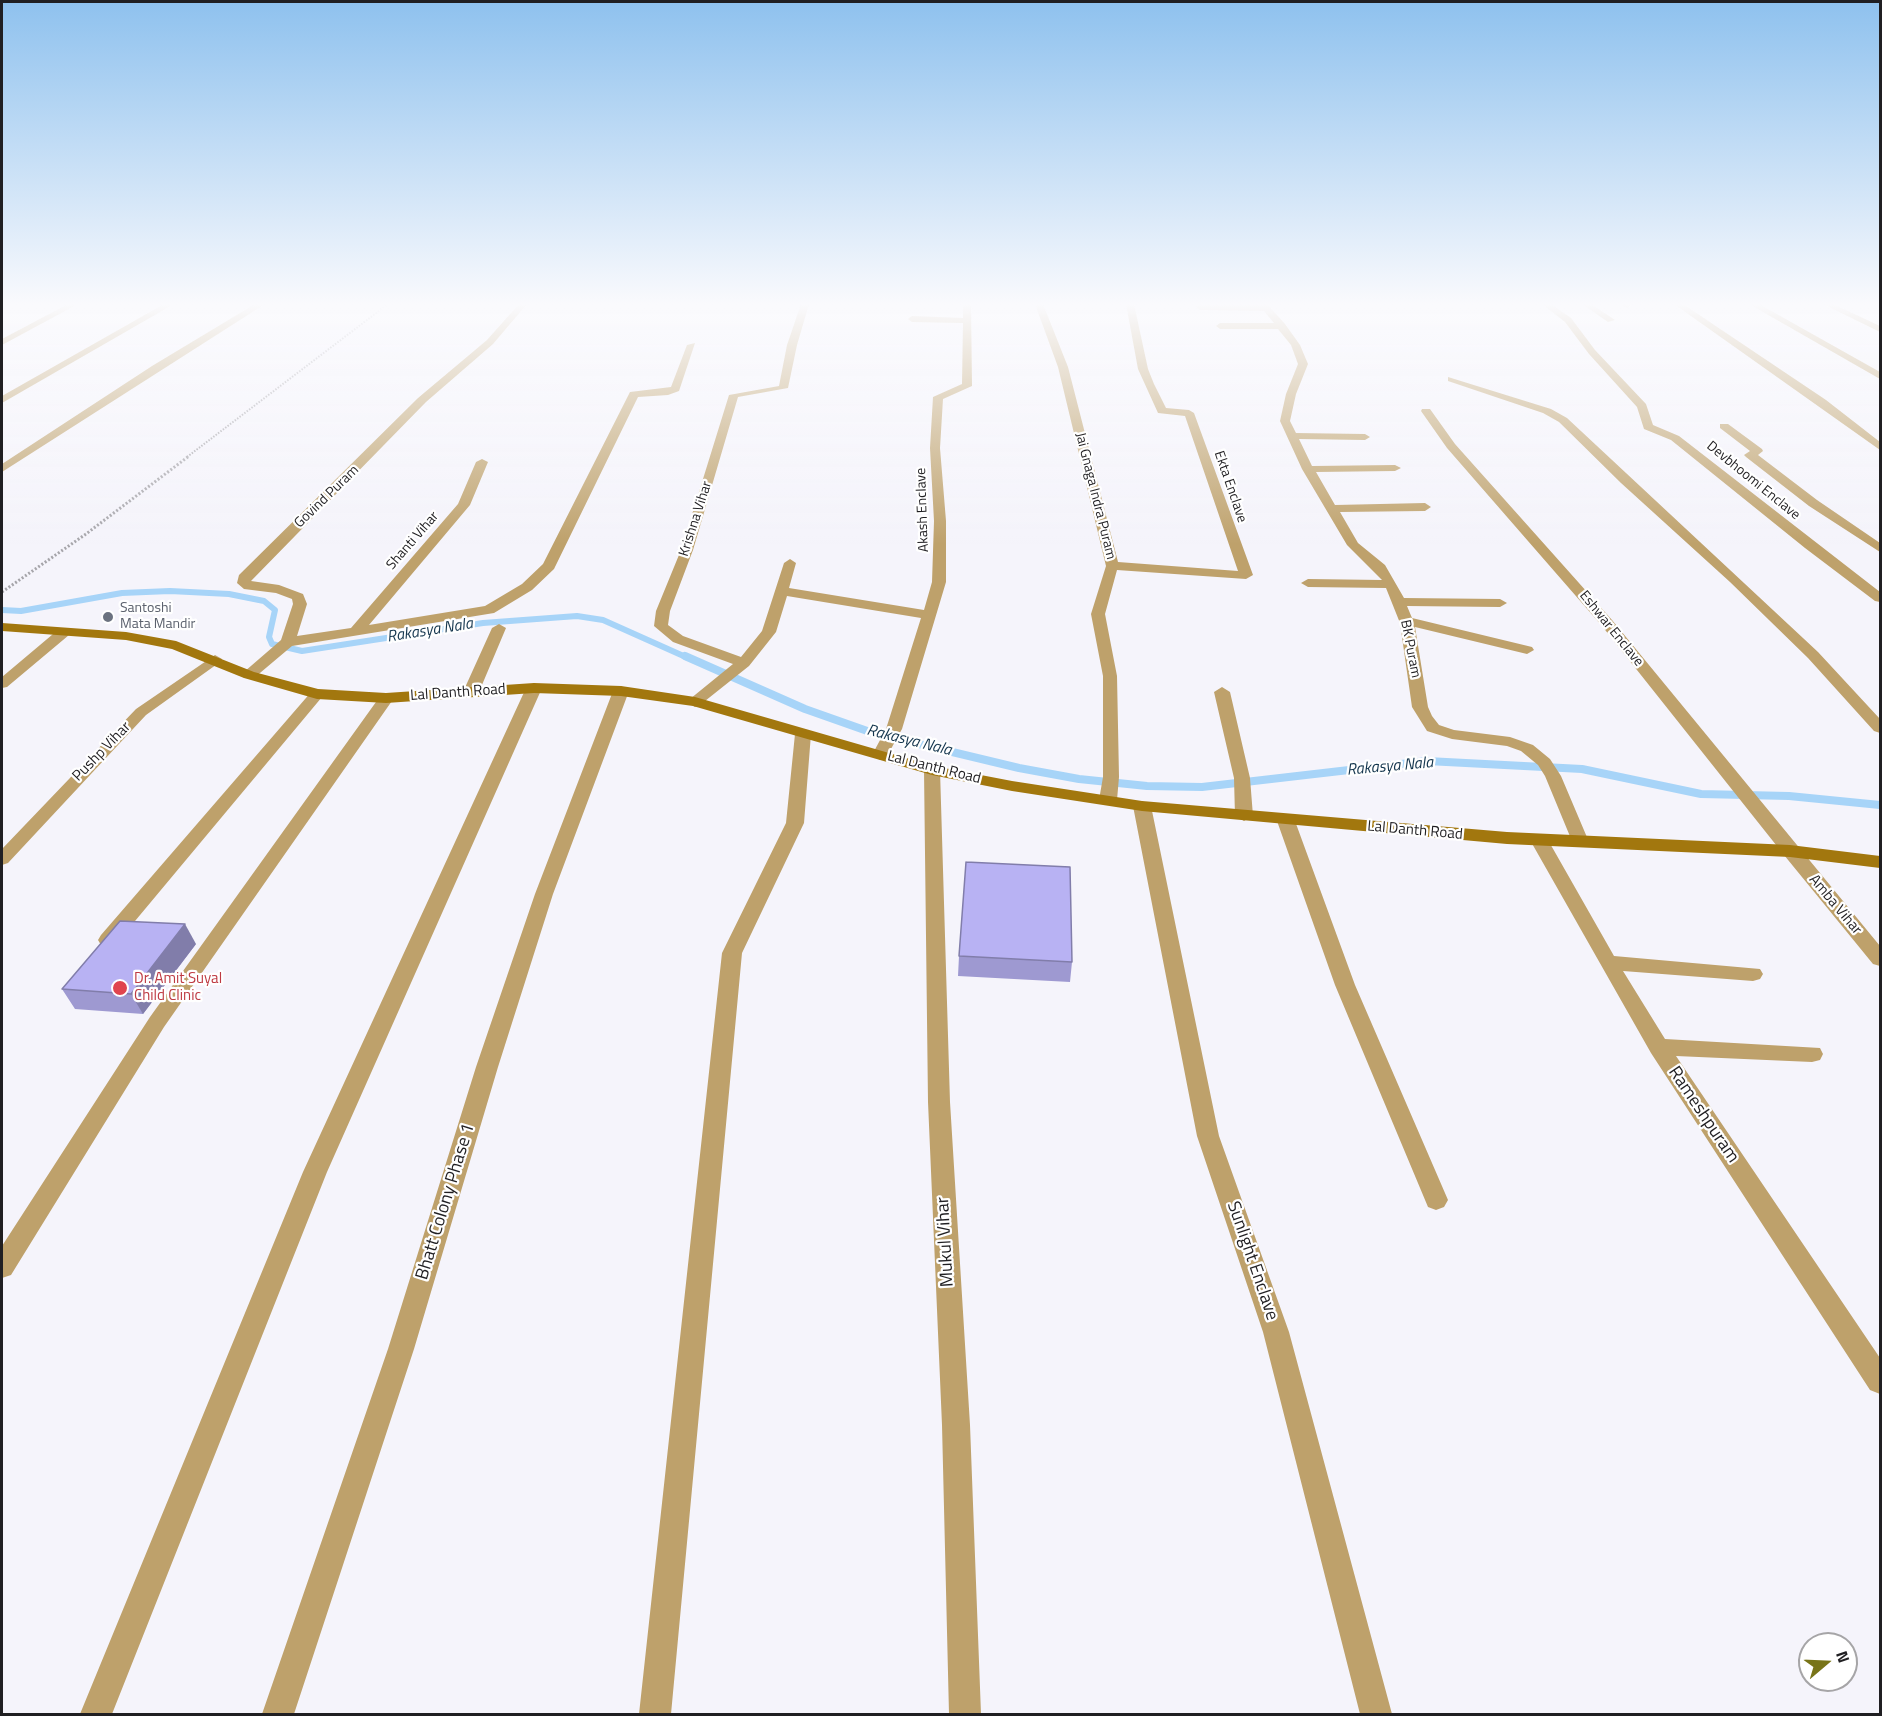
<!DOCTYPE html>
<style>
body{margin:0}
#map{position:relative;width:1882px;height:1716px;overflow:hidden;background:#f5f4fb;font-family:"Titillium Web",sans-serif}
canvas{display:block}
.frame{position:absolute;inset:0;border:3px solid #201f22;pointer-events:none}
.north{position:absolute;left:1798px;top:1632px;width:60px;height:60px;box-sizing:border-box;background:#fff;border:2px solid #a6a5a7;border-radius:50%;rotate:71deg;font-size:16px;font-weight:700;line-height:24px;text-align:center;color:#201f22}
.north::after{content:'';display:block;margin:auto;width:21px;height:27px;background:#787418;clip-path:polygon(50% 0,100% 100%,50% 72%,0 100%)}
</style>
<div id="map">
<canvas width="1882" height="1716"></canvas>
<div class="frame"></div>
<div class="north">N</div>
</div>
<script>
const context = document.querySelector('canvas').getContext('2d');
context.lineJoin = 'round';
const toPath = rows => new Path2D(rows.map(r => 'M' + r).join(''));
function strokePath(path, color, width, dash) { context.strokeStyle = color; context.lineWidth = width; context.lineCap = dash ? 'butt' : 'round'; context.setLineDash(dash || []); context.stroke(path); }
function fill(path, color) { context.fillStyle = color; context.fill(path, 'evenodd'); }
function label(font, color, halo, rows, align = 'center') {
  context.font = font + ' "Titillium Web",sans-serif'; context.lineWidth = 4.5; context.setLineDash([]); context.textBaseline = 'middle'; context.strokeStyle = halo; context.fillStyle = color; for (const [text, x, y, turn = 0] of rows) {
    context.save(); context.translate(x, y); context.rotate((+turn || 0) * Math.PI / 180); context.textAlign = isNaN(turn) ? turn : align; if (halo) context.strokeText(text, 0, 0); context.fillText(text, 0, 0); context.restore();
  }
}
const streamFar1 = toPath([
 [2,610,21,611,122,593,170,591,229,594,264,601,275,610,269,637,272,644,302,651,483,623,577,616,603,620,688,658]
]);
const stream = toPath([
 [685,656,805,709,873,733,1019,768,1079,779,1147,786,1202,787,1427,761,1582,769,1701,794,1789,796,1880,805]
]);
const pathFar1 = toPath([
 [187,457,388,304]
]);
const path = toPath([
 [2,592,86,534,189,456]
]);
const street = toPath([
 [68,304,78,304,2,345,2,339,68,304],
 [164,304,174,304,2,403,2,396,164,304],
 [255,304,265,304,2,472,2,464,152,366,255,304],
 [519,304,527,304,493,344,426,402,251,581,279,585,303,594,307,604,297,636,351,628,458,504,476,462,482,459,488,462,470,505,369,625,485,606,522,584,543,564,630,392,671,387,687,345,695,343,679,391,668,395,638,397,554,569,532,590,494,613,292,646,254,678,244,678,242,675,244,672,281,640,293,604,292,599,276,593,244,589,237,583,239,575,418,398,487,340,519,304],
 [801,304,809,304,797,345,788,388,738,397,693,550,670,611,668,625,683,636,741,657,762,631,784,563,790,559,796,563,789,588,924,610,932,582,934,521,930,448,933,397,962,384,963,323,912,322,908,319,912,316,963,318,963,304,971,304,972,386,943,399,940,448,946,521,946,582,902,729,886,758,880,760,872,755,886,729,921,618,787,596,776,632,749,666,700,705,695,707,687,702,690,699,733,664,673,642,654,626,656,611,681,550,729,395,779,386,787,345,801,304],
 [1035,304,1043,304,1068,367,1118,562,1238,571,1185,416,1158,413,1138,369,1126,304,1134,304,1148,369,1154,384,1166,408,1189,410,1194,413,1253,575,1246,579,1117,570,1105,614,1117,676,1119,777,1117,800,1108,805,1099,800,1103,777,1103,676,1091,614,1106,566,1058,367,1035,304],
 [1259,304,1267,304,1285,324,1300,345,1308,364,1296,394,1290,421,1296,433,1365,434,1370,437,1365,440,1299,439,1312,466,1395,465,1401,468,1395,471,1316,472,1335,505,1425,503,1431,507,1425,511,1340,512,1358,543,1385,565,1404,598,1500,599,1507,603,1500,607,1407,606,1412,618,1532,647,1534,650,1527,654,1415,627,1428,707,1432,716,1439,725,1454,730,1510,737,1533,745,1550,759,1561,776,1589,842,1586,846,1574,846,1545,776,1538,765,1521,751,1507,746,1452,739,1427,731,1412,707,1400,623,1386,588,1308,587,1301,583,1308,579,1382,580,1347,545,1302,469,1280,421,1286,394,1298,364,1291,345,1278,329,1220,329,1216,326,1220,323,1274,323,1264,311,1200,310,1196,307,1200,304,1259,304],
 [1542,304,1551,304,1571,318,1595,350,1646,404,1653,425,1679,436,1880,592,1880,602,1875,601,1805,548,1671,440,1644,429,1637,407,1589,354,1565,322,1542,304],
 [1582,304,1591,304,1615,320,1608,322,1582,304],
 [1621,304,1630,304,1631,305,1627,308,1621,304],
 [1674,304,1683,304,1826,400,1880,442,1880,450,1674,304],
 [1749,304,1759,304,1880,372,1880,379,1749,304],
 [1823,304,1833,304,1880,326,1880,332,1823,304],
 [1448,377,1551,409,1567,418,1818,652,1880,719,1880,733,1874,731,1808,658,1730,582,1621,483,1559,422,1543,413,1448,381,1448,377],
 [1422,409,1430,409,1455,444,1612,620,1880,946,1880,966,1873,964,1784,855,1602,626,1447,448,1421,411,1422,409],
 [1720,424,1728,424,1762,449,1763,451,1758,455,1817,500,1880,543,1880,552,1809,506,1746,457,1744,455,1750,451,1720,428,1720,424],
 [499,624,506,628,479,692,471,697,466,695,463,692,492,628,499,624],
 [64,628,71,632,69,635,7,687,2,688,2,677,59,629,64,628],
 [215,655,222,659,220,662,146,715,8,863,2,865,2,849,136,709,215,655],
 [534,683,542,688,327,1172,112,1714,80,1714,303,1172,526,688,534,683],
 [621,686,629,691,553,894,498,1067,414,1349,294,1714,262,1714,388,1349,476,1067,535,894,613,691,621,686],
 [1222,687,1230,692,1250,778,1253,816,1244,821,1235,816,1234,778,1214,692,1222,687],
 [317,689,325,694,322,697,115,945,101,945,98,940,101,935,312,691,317,689],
 [386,693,394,698,164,1027,11,1275,2,1278,2,1246,150,1017,381,695,386,693],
 [803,729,811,734,804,823,742,953,671,1714,639,1714,722,953,786,823,795,734,803,729],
 [932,765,940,770,950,1102,970,1425,981,1714,949,1714,942,1425,928,1102,924,770,932,765],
 [1142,801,1151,806,1219,1136,1289,1332,1392,1714,1360,1714,1263,1332,1197,1136,1133,806,1142,801],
 [1286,816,1295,821,1355,985,1448,1200,1444,1207,1436,1210,1428,1207,1335,985,1277,821,1286,816],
 [1539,834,1548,840,1614,956,1760,969,1763,974,1760,979,1753,981,1623,971,1665,1039,1820,1048,1823,1054,1820,1060,1812,1062,1676,1056,1880,1358,1880,1394,1870,1390,1651,1053,1530,840,1539,834]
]);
const secondary = toPath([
 [2,623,126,632,176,641,254,672,318,689,386,693,534,683,621,686,695,697,934,766,1012,781,1142,801,1507,832,1790,845,1880,856,1880,868,1790,857,1507,844,1142,811,1012,791,932,775,693,706,621,696,534,693,386,703,317,699,244,678,172,649,126,640,2,631,2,623]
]);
const wall = toPath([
 [196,944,143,1014,75,1009,62,989],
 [959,956,1072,962,1070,982,958,976]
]);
const shadedWall = toPath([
 [185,924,196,944,143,1014,131,994]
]);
const building = toPath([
 [966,862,1070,867,1072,962,959,956,966,862],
 [120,921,185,924,131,994,62,989,120,921]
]);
const markers = [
 [108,617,6,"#6b7280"],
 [120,988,8,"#e0444e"]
];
const farStreetnames = [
 ["Devbhoomi Enclave",1753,481,39],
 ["Ekta Enclave",1230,487,71],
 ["Jai Gnaga Indra Puram",1095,496,76],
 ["Govind Puram",327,497,-44],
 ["Akash Enclave",923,510,-92],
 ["Krishna Vihar",696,519,-72],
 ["Shanti Vihar",413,541,-49],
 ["Eshwar Enclave",1611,629,51],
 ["BK Puram",1410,649,79]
];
const farWorshipnames = [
 ["Santoshi",120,609],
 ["Mata Mandir",120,625]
];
const streetNames = [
 ["Lal Danth Road",458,693,-4],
 ["Pushp Vihar",102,752,-46],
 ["Lal Danth Road",934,768,14],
 ["Lal Danth Road",1415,831,5],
 ["Amba Vihar",1835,905,50]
];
const healthNames = [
 ["Dr. Amit Suyal",134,979],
 ["Child Clinic",134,996]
];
const waterNames = [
 ["Rakasya Nala",430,631,-9],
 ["Rakasya Nala",909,741,14],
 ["Rakasya Nala",1390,767,-5]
];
const nearStreetnames = [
 ["Rameshpuram",1703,1115,56],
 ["Bhatt Colony Phase 1",446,1202,-73],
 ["Mukul Vihar",946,1242,-93],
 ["Sunlight Enclave",1252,1261,71]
];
strokePath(streamFar1, '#a7d4f8', 6);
strokePath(stream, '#a7d4f8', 8);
strokePath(pathFar1, '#a6a5aa', 2, [1.5, 1.5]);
strokePath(path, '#a6a5aa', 3, [2, 2]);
fill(street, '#bea16b');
fill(secondary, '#a2770e');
fill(wall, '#9e99d1');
fill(shadedWall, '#817daa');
fill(building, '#b8b2f3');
strokePath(building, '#817daa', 1.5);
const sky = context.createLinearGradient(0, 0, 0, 544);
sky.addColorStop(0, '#8ec1ee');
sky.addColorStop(0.56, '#fafafd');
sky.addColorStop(1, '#fafafd00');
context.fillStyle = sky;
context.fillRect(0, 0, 1882, 544);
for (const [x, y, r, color] of markers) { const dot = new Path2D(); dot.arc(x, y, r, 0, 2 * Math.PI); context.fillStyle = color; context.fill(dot); strokePath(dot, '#fff', 2); }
label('14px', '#201f22', '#fff', farStreetnames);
label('14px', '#5b616d', '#fff', farWorshipnames, 'left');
label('15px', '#201f22', '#fff', streetNames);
label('15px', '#be3a42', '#fff', healthNames, 'left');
label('italic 16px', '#15364e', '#fff', waterNames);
label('18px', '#201f22', '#fff', nearStreetnames);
</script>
